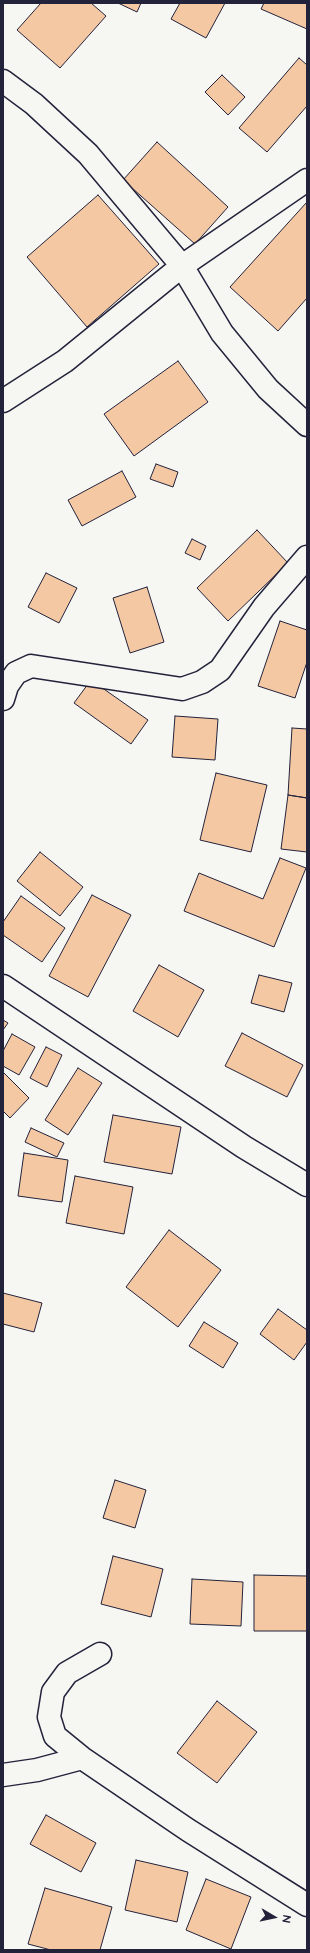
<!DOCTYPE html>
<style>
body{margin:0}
#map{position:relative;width:310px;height:1953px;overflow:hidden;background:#f6f6f2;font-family:"Architects Daughter",sans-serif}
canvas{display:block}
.frame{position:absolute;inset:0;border:4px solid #22223b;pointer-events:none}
.north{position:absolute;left:254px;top:1897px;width:40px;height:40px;-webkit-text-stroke:3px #f6f6f2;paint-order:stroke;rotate:99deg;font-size:11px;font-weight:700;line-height:16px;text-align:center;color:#22223b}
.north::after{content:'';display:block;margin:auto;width:14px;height:18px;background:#22223b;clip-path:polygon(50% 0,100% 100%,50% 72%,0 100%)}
</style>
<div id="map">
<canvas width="310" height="1953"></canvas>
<div class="frame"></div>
<div class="north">N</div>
</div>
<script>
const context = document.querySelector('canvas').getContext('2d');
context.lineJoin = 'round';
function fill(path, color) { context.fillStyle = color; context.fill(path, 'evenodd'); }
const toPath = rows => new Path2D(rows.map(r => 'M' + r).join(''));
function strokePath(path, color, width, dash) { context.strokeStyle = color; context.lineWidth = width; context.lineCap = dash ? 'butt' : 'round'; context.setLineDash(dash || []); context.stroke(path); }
const building = toPath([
 [41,3,91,3,106,16,60,68,17,30,41,3],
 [118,3,141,3,137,12,118,3],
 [180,3,225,3,206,38,171,19,180,3],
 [264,3,307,3,307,29,261,9,264,3],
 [299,58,307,65,307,106,267,152,239,128,299,58],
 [222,75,245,97,228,115,205,92,222,75],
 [157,142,228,207,195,244,123,180,157,142],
 [98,195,159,264,87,327,27,257,98,195],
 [307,202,307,298,278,331,230,287,307,202],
 [178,361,208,402,134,456,104,414,178,361],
 [156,464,178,472,173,487,150,479,156,464],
 [122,471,136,497,82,526,68,500,122,471],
 [257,530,288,563,228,621,197,588,257,530],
 [192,539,206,546,200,560,185,553,192,539],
 [46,573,77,588,59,623,28,607,46,573],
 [147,587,164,642,130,653,113,598,147,587],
 [280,621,307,630,307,662,295,698,258,686,280,621],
 [91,680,148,720,131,744,74,703,91,680],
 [175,716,218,719,215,760,172,757,175,716],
 [292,728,307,729,307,798,288,795,292,728],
 [216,773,267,785,251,852,200,840,216,773],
 [288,795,307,798,307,852,281,849,288,795],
 [40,852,83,887,60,916,17,881,40,852],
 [280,858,306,868,274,947,184,911,199,873,263,899,280,858],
 [92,895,131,915,88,997,49,976,92,895],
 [21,896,65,928,42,962,3,935,3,922,21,896],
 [159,965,204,990,178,1037,133,1011,159,965],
 [259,975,292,983,284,1012,251,1003,259,975],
 [3,1020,8,1023,3,1030,3,1020],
 [242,1033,303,1065,287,1097,225,1066,242,1033],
 [12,1034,35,1047,19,1075,3,1066,3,1051,12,1034],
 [46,1047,62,1055,47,1087,30,1078,46,1047],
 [78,1068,102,1083,68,1135,45,1120,78,1068],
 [3,1072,29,1098,10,1118,3,1111,3,1072],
 [113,1115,181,1127,172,1174,104,1162,113,1115],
 [31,1128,64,1143,57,1157,25,1142,31,1128],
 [24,1153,68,1160,62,1202,18,1196,24,1153],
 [75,1176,133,1187,124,1234,66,1223,75,1176],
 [169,1230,221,1270,178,1327,126,1287,169,1230],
 [3,1293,42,1303,34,1332,3,1324,3,1293],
 [278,1309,307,1330,307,1342,294,1360,260,1334,278,1309],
 [204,1322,238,1343,223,1368,189,1346,204,1322],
 [115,1480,146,1490,135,1528,103,1518,115,1480],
 [113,1556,163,1569,151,1617,101,1604,113,1556],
 [254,1575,307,1576,307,1631,254,1631,254,1575],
 [192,1579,243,1582,241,1626,190,1624,192,1579],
 [217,1701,257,1732,217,1783,177,1753,217,1701],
 [46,1815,96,1843,81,1872,30,1844,46,1815],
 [136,1860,188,1872,177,1922,125,1910,136,1860],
 [206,1879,251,1897,231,1949,186,1930,206,1879],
 [45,1888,112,1907,100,1950,51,1950,28,1944,45,1888]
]);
const minor = toPath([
 [3,81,34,104,88,154,182,266,307,180],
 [3,401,65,361,182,266,222,333,268,389,307,425],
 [3,699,7,686,16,673,31,666,182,689,202,682,220,670,264,607,307,557],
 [3,986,244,1147,307,1185],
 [100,1654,67,1673,53,1692,49,1717,55,1736,82,1758,188,1830,307,1905],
 [3,1775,37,1770,82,1758]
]);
fill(building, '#f4c8a3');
strokePath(building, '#22223b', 1);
strokePath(minor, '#22223b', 25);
strokePath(minor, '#f6f6f2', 22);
</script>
